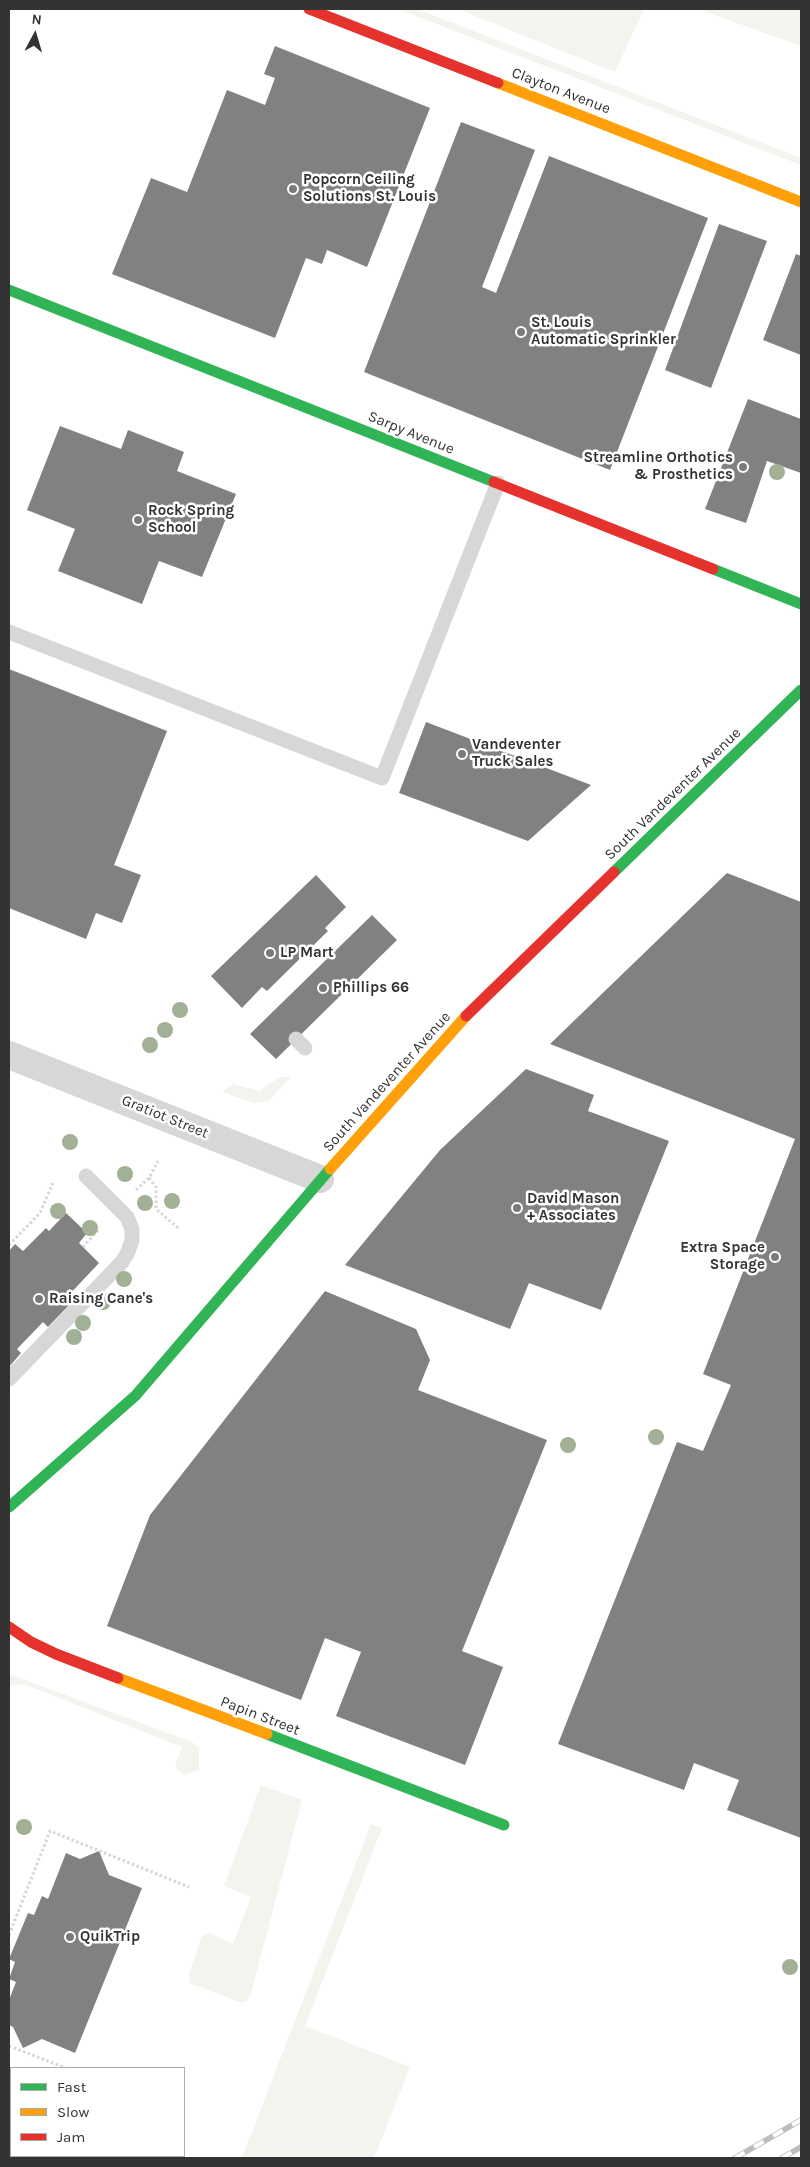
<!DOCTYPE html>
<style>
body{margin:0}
#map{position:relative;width:810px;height:2167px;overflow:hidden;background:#fff;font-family:Karla,sans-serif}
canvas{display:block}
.frame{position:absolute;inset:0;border:10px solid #333;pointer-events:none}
.legend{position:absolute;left:10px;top:2067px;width:175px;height:90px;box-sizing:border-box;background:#fff;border:1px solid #adadad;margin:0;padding:6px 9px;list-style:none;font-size:15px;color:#333}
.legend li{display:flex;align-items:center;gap:10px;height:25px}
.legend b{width:25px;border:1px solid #adadad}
.north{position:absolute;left:10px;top:10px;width:50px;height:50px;-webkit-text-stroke:4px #fff;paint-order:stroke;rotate:6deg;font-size:14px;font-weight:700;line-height:20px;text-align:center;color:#333}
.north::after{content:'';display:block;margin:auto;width:18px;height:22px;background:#333;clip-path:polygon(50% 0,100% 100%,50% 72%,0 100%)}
</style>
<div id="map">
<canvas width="810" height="2167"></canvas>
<div class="frame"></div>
<ul class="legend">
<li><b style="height:6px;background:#30b455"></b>Fast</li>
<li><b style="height:6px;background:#ff9f0a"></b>Slow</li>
<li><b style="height:6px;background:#e5322d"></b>Jam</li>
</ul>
<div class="north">N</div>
</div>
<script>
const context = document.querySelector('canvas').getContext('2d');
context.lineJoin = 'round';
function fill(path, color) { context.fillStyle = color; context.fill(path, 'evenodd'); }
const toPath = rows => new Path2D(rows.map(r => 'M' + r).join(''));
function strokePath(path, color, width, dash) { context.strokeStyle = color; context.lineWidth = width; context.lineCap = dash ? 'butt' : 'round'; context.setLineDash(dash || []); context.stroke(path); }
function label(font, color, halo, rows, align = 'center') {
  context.font = font + ' Karla,sans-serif'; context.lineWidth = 5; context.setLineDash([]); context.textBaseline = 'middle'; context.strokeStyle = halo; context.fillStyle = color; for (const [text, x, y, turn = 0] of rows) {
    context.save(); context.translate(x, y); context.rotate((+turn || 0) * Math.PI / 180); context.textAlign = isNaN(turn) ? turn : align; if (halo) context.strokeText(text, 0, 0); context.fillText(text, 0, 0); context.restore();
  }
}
const green = toPath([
 [398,9,417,9,801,158,801,165],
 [458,9,644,9,615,72],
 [698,9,801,9,801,46],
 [280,1077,291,1077,268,1101,253,1103,222,1092,233,1084,259,1091],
 [9,1674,192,1742,199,1748,199,1770,185,1775,178,1771,175,1766,182,1747,24,1684,9,1686],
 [261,1785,302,1800,250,1997,245,2002,239,2002,190,1983,189,1974,202,1937,209,1933,233,1944,251,1897,224,1886],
 [371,1824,382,1828,305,2026,410,2067,374,2158,242,2158]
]);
const building = toPath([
 [275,46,430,108,367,267,327,250,322,264,306,258,275,338,112,274,151,178,187,192,227,90,265,105,275,78,264,74],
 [461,122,535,150,482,287,496,293,549,156,708,218,610,470,364,372],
 [719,224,767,241,711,388,665,370],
 [796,254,801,256,801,355,763,340],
 [748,399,801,419,801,473,767,461,746,523,705,509],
 [60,426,121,449,128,430,184,452,177,471,236,494,202,577,159,561,142,604,58,571,75,529,27,510],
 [9,669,167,731,114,865,141,875,122,923,96,913,86,939,9,908],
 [426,722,591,785,528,841,399,793],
 [727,873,801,902,801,1838,727,1810,739,1780,694,1763,684,1790,558,1744,677,1442,703,1451,731,1385,703,1374,795,1139,550,1044],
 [316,875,346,907,325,928,328,931,267,991,262,987,242,1008,211,976],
 [372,915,397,940,276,1059,250,1034],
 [526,1069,594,1095,588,1111,669,1141,601,1310,529,1283,510,1329,345,1265,440,1150],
 [66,1213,87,1233,79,1243,99,1263,67,1297,72,1302,48,1327,43,1322,17,1349,21,1353,9,1367,9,1251,15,1244,23,1251,46,1228,49,1231],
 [325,1291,416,1329,430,1360,418,1390,547,1440,462,1651,503,1667,465,1765,336,1716,361,1652,325,1638,301,1700,107,1626,150,1515],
 [99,1851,109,1875,142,1888,75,2053,42,2039,23,2048,13,2027,9,2025,9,2000,16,1982,9,1979,15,1962,9,1959,28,1913,34,1915,42,1896,48,1899,66,1853,80,1859]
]);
const path = toPath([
 [149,1178,156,1187,156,1209,178,1228],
 [136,1190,149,1178,158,1161],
 [9,1245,40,1213,53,1183],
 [83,1247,100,1228],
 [9,1935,50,1831,189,1887],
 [9,2046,66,2068]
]);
const lane = toPath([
 [9,632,382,778,498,483],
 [296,1039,305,1048],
 [9,1379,122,1262,128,1252,132,1240,132,1229,127,1217,86,1176]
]);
const street = toPath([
 [9,1055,320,1179]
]);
const fast = toPath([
 [9,290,494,482],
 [713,569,801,604],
 [614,872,801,690],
 [9,1507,136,1395,330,1169],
 [267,1734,504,1825]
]);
const slow = toPath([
 [498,83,801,202],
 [330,1169,466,1016],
 [118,1678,267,1734]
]);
const jam = toPath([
 [309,9,498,83],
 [494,482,713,569],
 [466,1016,614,872],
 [9,1627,31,1642,56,1654,118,1678]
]);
const rail = toPath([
 [735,2158,801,2120],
 [782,2158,801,2147]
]);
const trees = [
 [777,472],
 [180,1010],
 [165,1030],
 [150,1045],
 [70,1142],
 [125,1174],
 [172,1201],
 [145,1203],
 [58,1211],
 [90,1228],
 [124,1279],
 [103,1302],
 [83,1323],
 [74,1337],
 [656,1437],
 [568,1445],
 [24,1827],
 [790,1967]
];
const markers = [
 [293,189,5,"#7a7a7a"],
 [521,332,5,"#7a7a7a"],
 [743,467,5,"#7a7a7a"],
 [138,520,5,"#7a7a7a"],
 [462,754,5,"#7a7a7a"],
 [270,953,5,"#7a7a7a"],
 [323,988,5,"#7a7a7a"],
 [517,1208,5,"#7a7a7a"],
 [775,1257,5,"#7a7a7a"],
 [39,1299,5,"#7a7a7a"],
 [70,1937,5,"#7a7a7a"]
];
const streetNames = [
 ["Clayton Avenue",561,91,21],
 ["Sarpy Avenue",411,433,22],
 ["South Vandeventer Avenue",673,794,-44],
 ["South Vandeventer Avenue",387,1082,-48],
 ["Gratiot Street",165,1117,22],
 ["Papin Street",260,1716,21]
];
const poiNames = [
 ["Popcorn Ceiling",303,180],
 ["Solutions St. Louis",303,197],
 ["St. Louis",531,323],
 ["Automatic Sprinkler",531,340],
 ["Streamline Orthotics",733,458,"right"],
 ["& Prosthetics",733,475,"right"],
 ["Rock Spring",148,511],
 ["School",148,528],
 ["Vandeventer",472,745],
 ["Truck Sales",472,762],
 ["LP Mart",280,953],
 ["Phillips 66",333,988],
 ["David Mason",527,1199],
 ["+ Associates",527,1216],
 ["Extra Space",765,1248,"right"],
 ["Storage",765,1265,"right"],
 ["Raising Cane's",49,1299],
 ["QuikTrip",80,1937]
];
fill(green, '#f1f5ed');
fill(building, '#818181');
strokePath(path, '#d6d6d6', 3, [2.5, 2.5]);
strokePath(lane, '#d7d7d7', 15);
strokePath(street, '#d7d7d7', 28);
strokePath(fast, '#30b455', 11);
strokePath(slow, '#ff9f0a', 11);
strokePath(jam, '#e5322d', 11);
strokePath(rail, '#bebebe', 5.5);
strokePath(rail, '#fff', 4, [11]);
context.fillStyle = '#a2b095';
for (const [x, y] of trees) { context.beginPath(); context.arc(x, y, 8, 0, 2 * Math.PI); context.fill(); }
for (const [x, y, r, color] of markers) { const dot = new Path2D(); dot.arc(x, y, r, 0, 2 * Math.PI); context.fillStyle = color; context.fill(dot); strokePath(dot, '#fff', 2); }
label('15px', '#333', '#fff', streetNames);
label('bold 15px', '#333', '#fff', poiNames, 'left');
</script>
